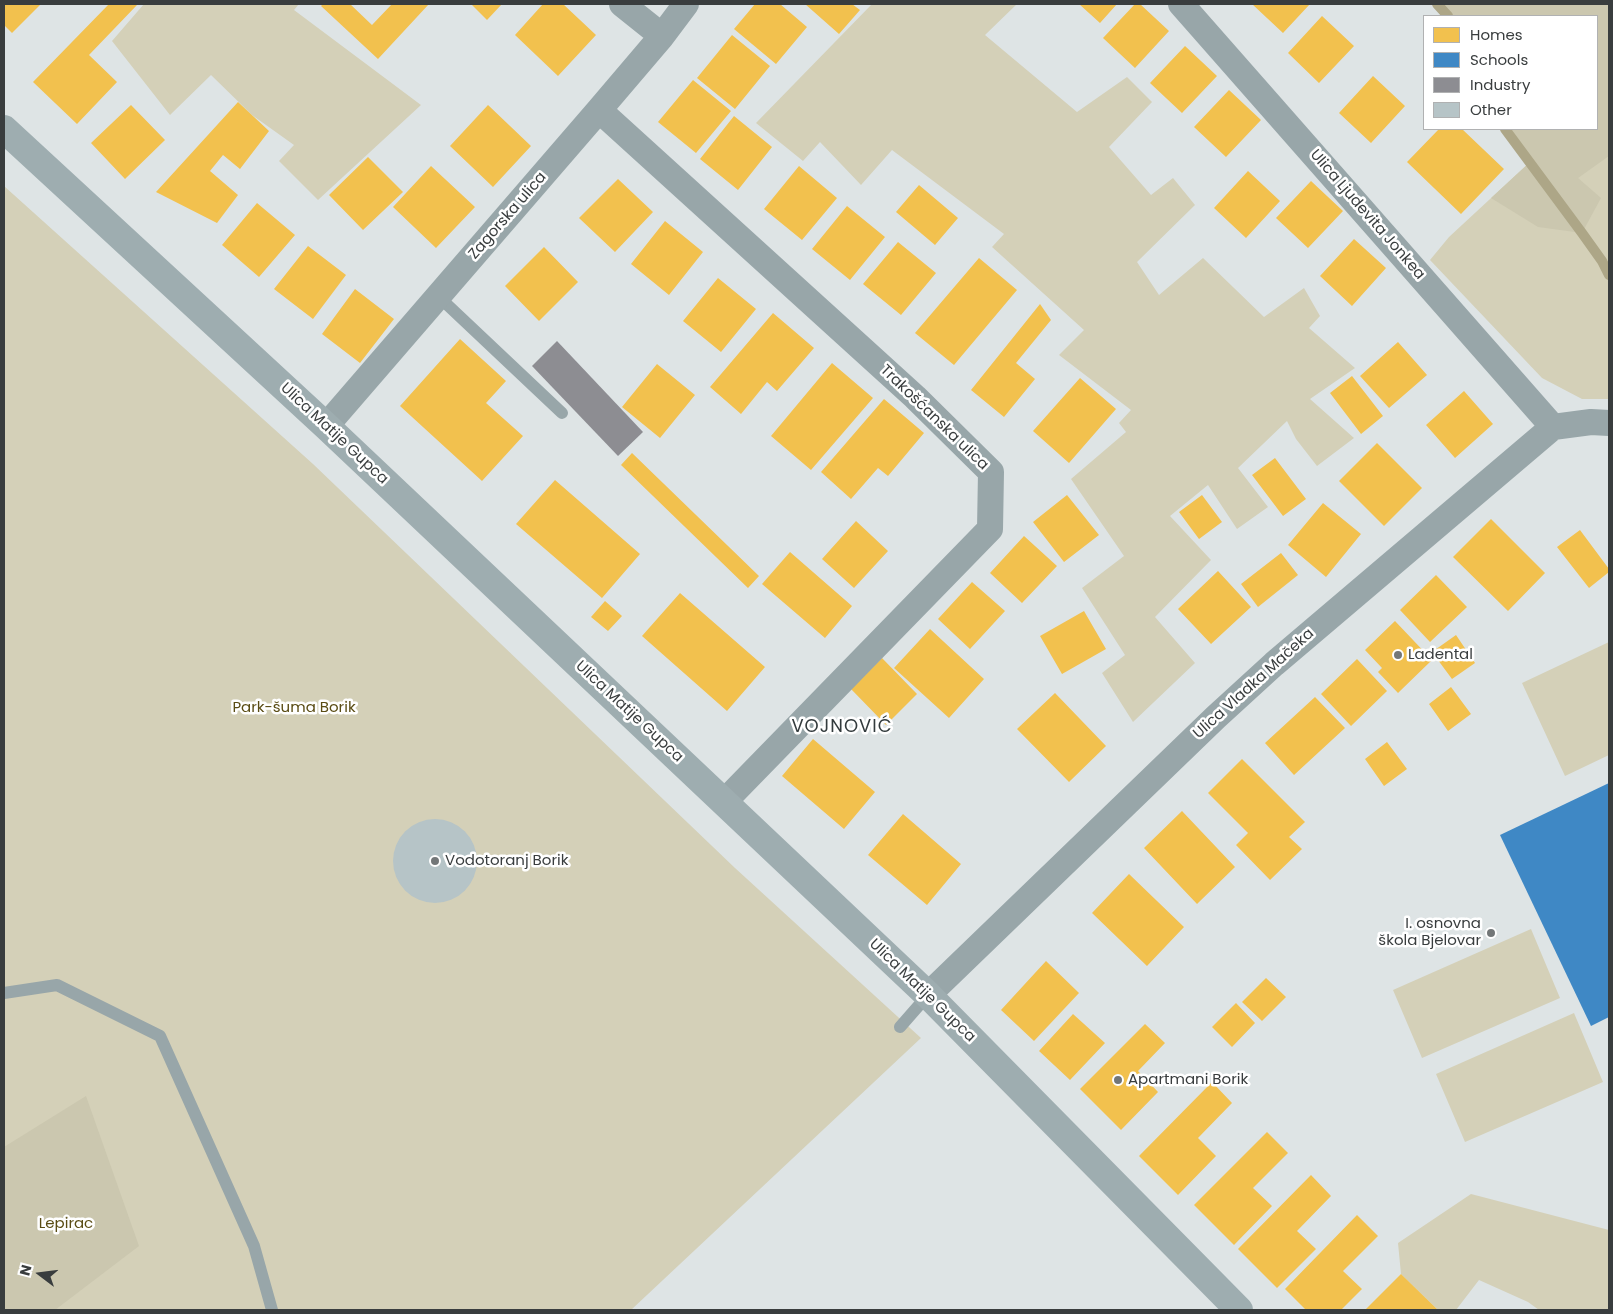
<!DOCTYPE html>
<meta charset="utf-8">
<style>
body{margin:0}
#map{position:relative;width:1613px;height:1314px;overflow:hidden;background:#dee4e5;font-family:Poppins,sans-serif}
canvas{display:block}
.frame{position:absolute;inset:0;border:5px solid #393d3e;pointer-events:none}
.legend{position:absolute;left:1423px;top:15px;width:175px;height:115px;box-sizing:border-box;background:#fff;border:1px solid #b0b1b2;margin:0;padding:6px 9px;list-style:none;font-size:15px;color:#393d3e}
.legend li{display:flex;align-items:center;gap:10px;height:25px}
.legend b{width:25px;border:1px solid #b0b1b2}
.north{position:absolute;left:15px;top:1249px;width:50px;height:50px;-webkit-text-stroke:4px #fff;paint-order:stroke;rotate:285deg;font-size:14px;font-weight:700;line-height:20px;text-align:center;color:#393d3e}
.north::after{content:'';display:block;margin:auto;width:18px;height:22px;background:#393d3e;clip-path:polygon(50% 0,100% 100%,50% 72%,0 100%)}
</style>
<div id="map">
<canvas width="1613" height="1314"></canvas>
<div class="frame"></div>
<ul class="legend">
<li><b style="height:14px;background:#f2c14e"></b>Homes</li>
<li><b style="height:14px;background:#3f88c5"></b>Schools</li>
<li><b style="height:14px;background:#8d8d92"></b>Industry</li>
<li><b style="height:14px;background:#b6c4c7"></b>Other</li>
</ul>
<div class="north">N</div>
</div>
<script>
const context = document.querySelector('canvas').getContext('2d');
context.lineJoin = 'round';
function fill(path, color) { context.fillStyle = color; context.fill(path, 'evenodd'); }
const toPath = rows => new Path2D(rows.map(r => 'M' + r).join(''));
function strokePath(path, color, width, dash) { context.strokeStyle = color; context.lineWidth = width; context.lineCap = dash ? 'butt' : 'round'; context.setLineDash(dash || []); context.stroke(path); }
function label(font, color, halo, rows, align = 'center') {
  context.font = font + ' Poppins,sans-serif'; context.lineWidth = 5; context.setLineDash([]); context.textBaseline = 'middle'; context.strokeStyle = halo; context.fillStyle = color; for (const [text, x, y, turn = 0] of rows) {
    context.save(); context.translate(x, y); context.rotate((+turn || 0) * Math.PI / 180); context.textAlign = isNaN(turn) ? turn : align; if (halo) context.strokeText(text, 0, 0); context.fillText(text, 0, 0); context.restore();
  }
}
const green = toPath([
 [144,4,299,4,294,10,421,105,318,200,279,161,294,145,252,115,211,75,170,115,112,41],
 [872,4,1017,4,985,35,1077,112,1127,77,1152,102,1109,147,1151,195,1173,178,1195,205,1137,262,1159,295,1203,258,1264,317,1304,288,1320,316,1309,328,1355,368,1310,399,1354,438,1317,466,1296,439,1287,421,1238,468,1268,507,1237,529,1208,485,1170,516,1211,560,1155,617,1195,663,1133,722,1102,673,1125,655,1082,588,1124,556,1071,479,1126,432,1119,423,1131,410,1059,355,1084,330,992,247,1004,234,892,150,861,185,820,142,803,161,756,123],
 [1437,4,1609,4,1609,399,1582,399,1542,378,1430,260,1449,237,1530,162,1505,129,1597,129,1597,16,1448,16],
 [4,186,313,464,735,868,921,1038,631,1310,4,1310],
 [1609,642,1609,755,1565,776,1522,683],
 [1531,929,1560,998,1422,1058,1393,990],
 [1574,1013,1603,1082,1465,1142,1436,1074],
 [1471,1194,1609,1230,1609,1310,1539,1310,1528,1302,1479,1280,1456,1310,1438,1310,1401,1274,1398,1243]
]);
const forest = toPath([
 [1437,4,1609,4,1609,156,1578,178,1601,198,1582,233,1538,227,1491,198,1530,162,1505,129,1597,129,1597,16,1448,16],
 [86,1096,139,1246,55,1310,4,1310,4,1147]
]);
const homes = toPath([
 [4,4,41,4,12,33,4,25],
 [109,4,136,4,137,5,89,55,117,82,77,124,33,82],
 [323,4,350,4,372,25,392,4,429,4,378,59,321,6],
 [471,4,502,4,487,20],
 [543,4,563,4,596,35,558,76,515,35],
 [755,4,780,4,807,27,776,64,734,29],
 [805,4,852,4,860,10,839,34],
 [1079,4,1117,4,1100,23],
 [1135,4,1140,4,1169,31,1135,68,1103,38],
 [1252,4,1310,4,1283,33],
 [1322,16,1354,46,1319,83,1288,53],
 [732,35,770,66,735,109,697,78],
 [1185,46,1217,76,1182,113,1150,83],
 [1373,76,1405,106,1371,143,1339,113],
 [693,80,731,111,696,153,658,122],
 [1229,90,1261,120,1226,157,1194,127],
 [238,102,269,131,240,169,223,155,210,171,238,195,217,223,156,192],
 [131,105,165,140,125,179,91,143],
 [488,105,531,146,493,187,450,146],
 [734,116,772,147,738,190,700,159],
 [1439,129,1462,129,1504,169,1461,214,1407,162],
 [368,157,403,192,363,230,329,195],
 [431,166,475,207,436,248,393,207],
 [799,166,837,198,802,240,764,209],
 [1248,171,1280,201,1246,238,1214,208],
 [618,179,653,212,615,252,579,218],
 [1311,181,1343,211,1308,248,1276,218],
 [919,185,958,218,935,245,896,212],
 [257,203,295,235,259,277,222,245],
 [847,206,885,237,850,280,812,249],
 [665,221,703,252,669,295,631,264],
 [1354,239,1386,268,1352,306,1320,276],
 [898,242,936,273,901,315,863,284],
 [308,246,346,275,313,319,274,289],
 [544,247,578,282,539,321,505,286],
 [979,258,1017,290,954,365,915,333],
 [718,278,756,309,721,352,683,321],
 [355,289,394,319,360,363,322,334],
 [1040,304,1051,320,1016,363,1035,379,1004,417,971,390],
 [773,313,814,348,777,391,767,382,741,414,710,387],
 [460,339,506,381,486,403,523,436,482,481,400,406],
 [1398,342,1427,375,1389,408,1360,376],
 [832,363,873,398,811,470,771,436],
 [657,364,695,395,660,438,622,407],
 [1352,376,1383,416,1361,434,1330,393],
 [1080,378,1116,409,1069,463,1033,431],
 [1464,391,1493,424,1455,458,1426,425],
 [884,399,924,433,888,476,878,468,851,499,821,472],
 [1377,443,1422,488,1384,526,1339,481],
 [632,453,759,576,748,588,621,465],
 [1275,458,1306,499,1283,516,1252,475],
 [555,480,640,554,602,598,516,524],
 [1067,495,1099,535,1064,562,1033,522],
 [1202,495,1222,522,1199,539,1179,512],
 [1323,503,1361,534,1326,577,1288,545],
 [1491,519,1545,573,1508,611,1453,557],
 [856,521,888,551,854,588,822,559],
 [1580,530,1609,569,1609,572,1589,588,1557,547],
 [1024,536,1057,566,1022,603,990,573],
 [790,552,852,606,825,638,762,584],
 [1281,553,1298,575,1258,607,1241,584],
 [1218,571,1251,607,1211,644,1178,609],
 [1436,575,1467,607,1430,642,1400,610],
 [972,582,1005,611,970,649,938,619],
 [680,593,765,667,727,711,642,636],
 [605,601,622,616,608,631,591,617],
 [1084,611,1106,649,1062,674,1040,636],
 [1395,621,1432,660,1398,693,1378,672,1382,668,1365,650],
 [930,629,984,679,949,718,894,668],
 [1456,635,1475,663,1452,679,1432,652],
 [882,658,917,694,886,725,851,689],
 [1357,659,1387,691,1351,726,1321,694],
 [1451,687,1471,714,1448,731,1429,704],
 [1055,693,1106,746,1069,782,1017,729],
 [1315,697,1345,728,1294,775,1265,743],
 [813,739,875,792,844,829,782,776],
 [1387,742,1407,769,1384,786,1365,759],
 [1242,759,1305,822,1289,837,1302,849,1270,880,1236,845,1248,833,1208,793],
 [1182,811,1235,867,1197,904,1144,848],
 [903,814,961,864,927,905,868,855],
 [1129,874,1184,927,1147,966,1092,913],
 [1046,961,1079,993,1034,1041,1001,1010],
 [1266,978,1286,997,1262,1021,1242,1002],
 [1236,1003,1255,1023,1232,1047,1212,1027],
 [1073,1014,1105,1043,1070,1080,1039,1051],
 [1145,1024,1165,1043,1138,1071,1158,1092,1121,1130,1080,1089],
 [1212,1082,1232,1103,1198,1138,1216,1156,1178,1195,1139,1156],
 [1267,1132,1288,1153,1253,1188,1272,1206,1234,1245,1194,1205],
 [1311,1175,1331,1196,1297,1231,1316,1249,1277,1288,1238,1249],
 [1357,1215,1378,1236,1343,1271,1362,1289,1341,1310,1306,1310,1285,1289],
 [1401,1274,1438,1310,1365,1310]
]);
const schools = toPath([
 [1609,783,1609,1017,1591,1026,1500,835]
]);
const industry = toPath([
 [557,341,643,432,618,456,532,366]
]);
const stream = toPath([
 [1437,4,1448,16],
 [1505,129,1582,233,1602,261,1609,275]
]);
const building = toPath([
 '393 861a42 42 0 1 1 84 0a42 42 0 1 1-84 0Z'
]);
const lane = toPath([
 [438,296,562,413],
 [4,993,57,985,160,1036,254,1246,272,1310],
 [900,1027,928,995]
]);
const street = toPath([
 [622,4,662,36],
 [1181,4,1553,427],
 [599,110,915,397,991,472,990,529,724,802],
 [326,426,599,110,662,36,686,4],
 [928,995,1216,717,1274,664,1553,427,1591,422,1609,423]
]);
const secondary = toPath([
 [4,129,326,426,928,995,1239,1310]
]);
const markers = [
 [1398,655,5,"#737778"],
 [435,861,5,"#737778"],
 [1491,933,5,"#737778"],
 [1118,1080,5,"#737778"]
];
const streetNames = [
 ["Ulica Ljudevita Jonkea",1367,215,49],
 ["Zagorska ulica",508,216,-49],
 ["Trakošćanska ulica",934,418,44],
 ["Ulica Matije Gupca",334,434,43],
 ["Ulica Vladka Mačeka",1254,684,-42],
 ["Ulica Matije Gupca",629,712,43],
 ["Ulica Matije Gupca",922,991,44]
];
const poiNames = [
 ["Ladental",1408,655],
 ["Vodotoranj Borik",445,861],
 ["I. osnovna",1481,924,"right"],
 ["škola Bjelovar",1481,941,"right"],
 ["Apartmani Borik",1128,1080]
];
const parkNames = [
 ["Park-šuma Borik",294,708],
 ["Lepirac",66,1224]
];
const quarterNames = [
 ["VOJNOVIĆ",842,727]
];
fill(green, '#d4d0b8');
fill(forest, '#cbc7af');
fill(homes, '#f2c14e');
fill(schools, '#3f88c5');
fill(industry, '#8d8d92');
strokePath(stream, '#ada687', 10);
fill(building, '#b6c4c7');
strokePath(lane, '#98a6a9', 12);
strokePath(street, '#98a6a9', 26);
strokePath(secondary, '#9eadb0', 28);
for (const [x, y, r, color] of markers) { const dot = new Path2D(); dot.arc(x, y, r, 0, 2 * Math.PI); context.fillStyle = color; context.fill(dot); strokePath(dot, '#fff', 2); }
label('15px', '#393d3e', '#fff', streetNames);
label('15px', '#393d3e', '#fff', poiNames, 'left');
label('15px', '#5a4c14', '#fff', parkNames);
context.letterSpacing = '1px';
label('18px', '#333b3d', '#fff', quarterNames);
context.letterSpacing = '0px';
</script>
